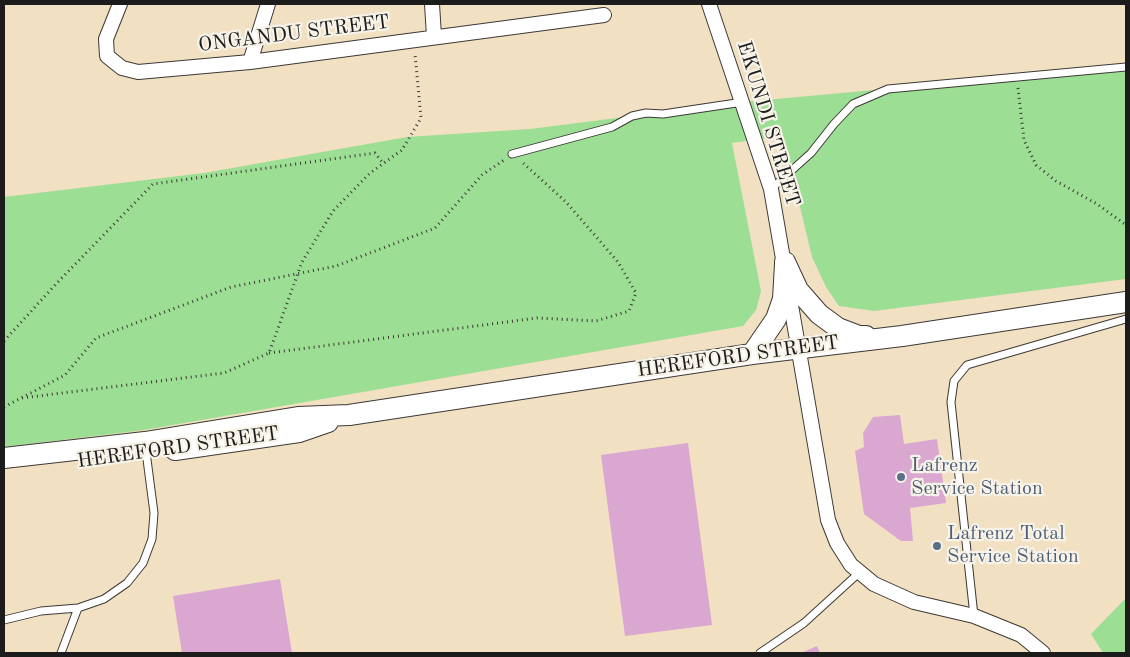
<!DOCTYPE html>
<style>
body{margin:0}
#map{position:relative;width:1130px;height:657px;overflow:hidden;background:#f2e0c3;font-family:"Old Standard TT",serif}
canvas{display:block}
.frame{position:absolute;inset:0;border:5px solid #1c1c1c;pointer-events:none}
</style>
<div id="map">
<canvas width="1130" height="657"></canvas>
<div class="frame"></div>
</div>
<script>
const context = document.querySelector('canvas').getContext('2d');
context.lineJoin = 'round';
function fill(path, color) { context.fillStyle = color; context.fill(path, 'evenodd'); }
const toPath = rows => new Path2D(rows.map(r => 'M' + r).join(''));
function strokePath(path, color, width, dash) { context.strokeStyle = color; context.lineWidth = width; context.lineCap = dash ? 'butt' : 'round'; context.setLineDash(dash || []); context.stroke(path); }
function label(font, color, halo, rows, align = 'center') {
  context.font = font + ' "Old Standard TT",serif'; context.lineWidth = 4.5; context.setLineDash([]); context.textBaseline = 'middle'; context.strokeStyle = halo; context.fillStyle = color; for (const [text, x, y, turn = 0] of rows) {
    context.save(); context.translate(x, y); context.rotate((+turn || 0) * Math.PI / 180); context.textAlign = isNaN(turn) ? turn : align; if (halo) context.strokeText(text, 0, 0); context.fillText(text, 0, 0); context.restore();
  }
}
const green = toPath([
 [1126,67,1126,279,874,311,839,306,826,287,812,257,783,136,732,143,761,291,756,310,743,326,144,430,4,447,4,197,204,173,407,137,530,129,743,102],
 [1126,598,1126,653,1103,653,1091,634]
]);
const building = toPath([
 [900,415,904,444,937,439,946,503,910,508,913,541,901,541,864,514,855,451,864,447,863,433,873,417],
 [688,443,712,625,625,636,601,455],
 [280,579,292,653,182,653,173,596],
 [817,646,820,653,801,653]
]);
const path = toPath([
 [1018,88,1024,140,1036,165,1056,181,1097,204,1126,225],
 [4,341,56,284,153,184,375,153,383,163],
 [269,353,537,318,596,321,629,311,636,293,618,262,566,202,523,163],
 [22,398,224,373,269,353,302,262,333,211,370,173,402,150,421,118,415,54],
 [4,407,65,375,96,338,231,287,336,266,435,228,482,175,504,160]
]);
const lane = toPath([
 [512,154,612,127,632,116,646,113,663,114,743,102],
 [771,189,811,153,834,124,853,104,888,89,1126,67],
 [974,616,951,402,954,381,967,365,1126,319],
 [4,620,41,611,78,608,104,599,127,583,143,563,152,539,154,513,145,444],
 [61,653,78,608],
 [760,653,804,623,860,572]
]);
const street = toPath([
 [120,4,106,39,107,56,122,68,138,72,250,62,604,15],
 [432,4,434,36],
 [709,4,771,189,828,520,837,543,851,565,874,584,914,602,974,616,1021,635,1043,653],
 [250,62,268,4]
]);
const secondary = toPath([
 [785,262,798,290,819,314,838,328,859,336,866,336],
 [752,354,776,319,783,299,785,264],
 [175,450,299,432,328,422],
 [4,458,145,442,298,417,349,415,752,354,902,336,1126,302]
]);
const markers = [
 [901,477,5,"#5c6f8a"],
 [937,546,5,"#5c6f8a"]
];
const streetNames = [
 ["ONGANDU STREET",294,34,-7],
 ["EKUNDI STREET",768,124,73],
 ["HEREFORD STREET",738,357,-8],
 ["HEREFORD STREET",178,448,-8]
];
const serviceNames = [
 ["Lafrenz",911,466],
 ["Service Station",911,489],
 ["Lafrenz Total",947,534],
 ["Service Station",947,557]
];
fill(green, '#9cde94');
fill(building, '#d9a7d0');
strokePath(lane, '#3c3935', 9);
strokePath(street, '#3c3935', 16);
strokePath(secondary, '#3c3935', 22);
strokePath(path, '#3c3935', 3, [1, 4]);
strokePath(lane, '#fff', 7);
strokePath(street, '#fff', 14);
strokePath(secondary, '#fff', 20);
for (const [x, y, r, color] of markers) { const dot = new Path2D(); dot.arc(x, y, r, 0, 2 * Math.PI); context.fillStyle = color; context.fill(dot); strokePath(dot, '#f7f3e8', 2); }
label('20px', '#1c1c1c', '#f7f3e8', streetNames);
label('20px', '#4e5e75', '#f7f3e8', serviceNames, 'left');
</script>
